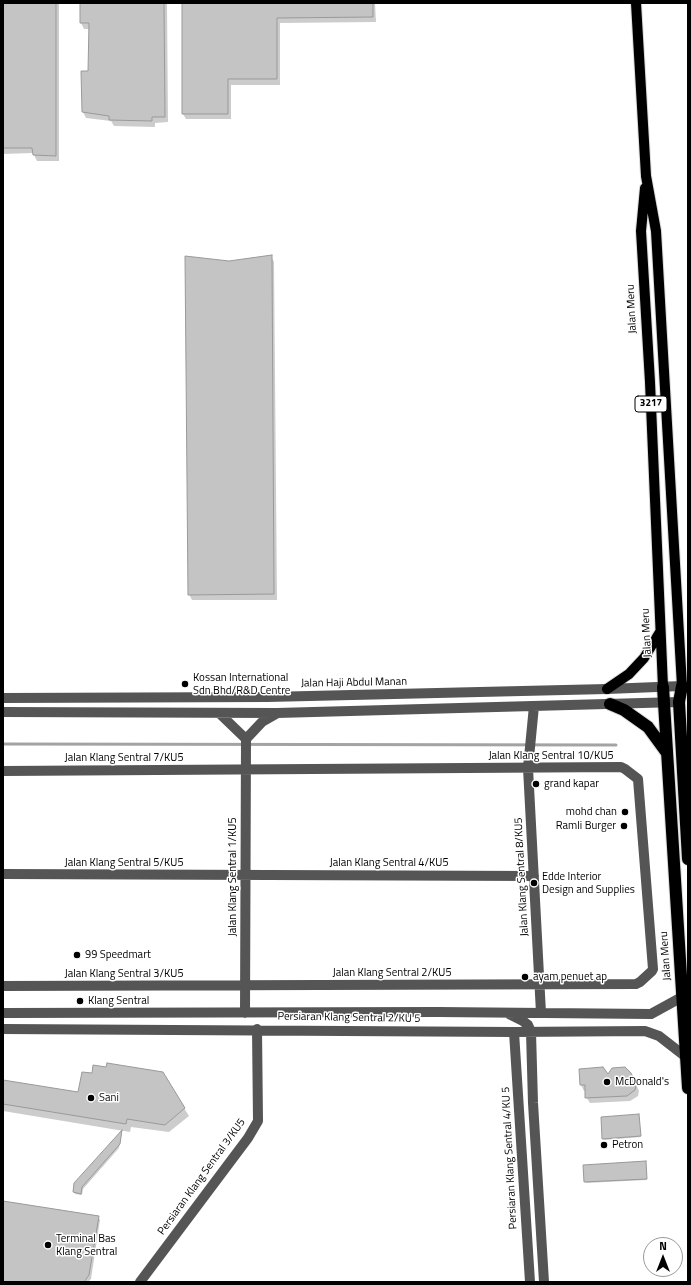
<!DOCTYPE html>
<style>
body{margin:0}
#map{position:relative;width:691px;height:1285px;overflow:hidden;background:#fff;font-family:"Titillium Web",sans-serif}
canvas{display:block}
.frame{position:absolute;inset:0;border:4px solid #000;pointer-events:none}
.north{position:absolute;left:643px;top:1237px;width:40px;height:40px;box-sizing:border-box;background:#fff;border:1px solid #999;border-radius:50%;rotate:0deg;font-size:11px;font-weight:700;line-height:16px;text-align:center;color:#000}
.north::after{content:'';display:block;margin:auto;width:14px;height:18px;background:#000;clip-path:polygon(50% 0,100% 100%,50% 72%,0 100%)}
</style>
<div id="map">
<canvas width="691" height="1285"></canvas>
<div class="frame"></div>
<div class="north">N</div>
</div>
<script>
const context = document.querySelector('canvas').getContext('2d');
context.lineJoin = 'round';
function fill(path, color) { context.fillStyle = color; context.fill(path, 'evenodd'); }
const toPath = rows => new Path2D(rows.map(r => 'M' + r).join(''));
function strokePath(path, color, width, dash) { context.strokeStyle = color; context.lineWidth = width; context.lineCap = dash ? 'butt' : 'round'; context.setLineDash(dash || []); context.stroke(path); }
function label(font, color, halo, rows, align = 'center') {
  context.font = font + ' "Titillium Web",sans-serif'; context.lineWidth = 3; context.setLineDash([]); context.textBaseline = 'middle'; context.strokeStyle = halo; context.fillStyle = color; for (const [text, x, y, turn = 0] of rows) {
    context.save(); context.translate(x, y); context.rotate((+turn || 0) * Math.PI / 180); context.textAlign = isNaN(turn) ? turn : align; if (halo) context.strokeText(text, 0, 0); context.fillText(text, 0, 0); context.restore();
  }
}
const shadow = toPath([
 [3,3,59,3,59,161,37,161,33,153,3,154],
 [81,3,167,3,168,122,155,123,155,127,114,126,111,121,86,118,83,112,89,72,90,29,84,29,81,23],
 [183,3,375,3,376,22,280,23,280,85,231,85,231,119,186,119,183,114],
 [271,256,274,262,277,600,192,600,189,594,229,262],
 [580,1070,608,1076,634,1080,639,1091,638,1096,630,1101,590,1103,586,1097,586,1091,584,1091,581,1085],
 [92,1075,184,1108,189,1116,169,1132,131,1127,130,1132,3,1111,3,1081,79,1093],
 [639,1115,641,1137,604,1140,603,1138],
 [122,1131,119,1148,83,1189,82,1195,75,1194,74,1192,75,1184],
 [646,1164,647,1180,586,1183,585,1182],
 [3,1202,98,1217,100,1220,91,1279,88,1282,3,1282]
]);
const stream = toPath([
 [3,744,616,745]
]);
const building = toPath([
 [3,3,56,3,56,156,33,155,32,148,3,148,3,3],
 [80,3,164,3,165,117,152,117,152,121,109,120,109,116,82,112,81,71,88,71,89,23,80,23,80,3],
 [182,3,373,3,373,17,277,18,277,79,228,79,228,114,182,114,182,3],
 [272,255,274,594,188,595,185,256,229,261,272,255],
 [107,1063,163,1072,185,1108,165,1125,127,1119,126,1124,3,1104,3,1080,78,1092,82,1072,92,1073,93,1065,106,1067,107,1063],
 [603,1067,608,1074,612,1068,625,1067,631,1073,634,1079,636,1085,635,1090,627,1096,585,1098,585,1085,580,1085,579,1069,603,1067],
 [639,1114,641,1136,602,1139,601,1117,639,1114],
 [122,1130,120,1144,82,1187,81,1194,73,1192,74,1183,122,1130],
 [646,1161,647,1179,584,1182,583,1165,646,1161],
 [3,1201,99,1216,89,1275,84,1282,3,1282,3,1201]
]);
const minor = toPath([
 [3,698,267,697,607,689,682,686],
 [534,706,528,768,541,1013],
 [3,712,277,713,679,702],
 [219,713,246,739],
 [3,771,621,767,625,769,638,779,653,969,652,971,640,982,636,984,3,986],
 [3,874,534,876],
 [3,1013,438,1012,651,1014,682,997],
 [245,1013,246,739,262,722,276,714],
 [509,1014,523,1021,528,1025,531,1032,533,1103,544,1282],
 [3,1029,514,1032,645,1031,659,1036,686,1057],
 [514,1032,530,1282],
 [140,1282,248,1138,258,1121,257,1029]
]);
const major = toPath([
 [636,3,646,176,656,231,682,686],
 [645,188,641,231,650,382,663,687],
 [607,689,629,674,644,658,660,632]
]);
const highway = toPath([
 [682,686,679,702,688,859],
 [663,687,688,1088],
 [610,704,624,710,648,727,667,753]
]);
const markers = [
 [185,684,4,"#000"],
 [536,784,4,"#000"],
 [625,812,4,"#000"],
 [624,826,4,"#000"],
 [534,883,4,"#000"],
 [77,955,4,"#000"],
 [525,977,4,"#000"],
 [80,1001,4,"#000"],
 [607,1082,4,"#000"],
 [91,1098,4,"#000"],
 [604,1145,4,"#000"],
 [48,1245,4,"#000"]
];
const shields = [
 [651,404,32]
];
const shieldNames = [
 ["3217",651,404]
];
const streetNames = [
 ["Jalan Meru",632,309,-93],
 ["Jalan Meru",647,633,-93],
 ["Jalan Haji Abdul Manan",354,683,-1],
 ["Jalan Klang Sentral 10/KU5",551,756],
 ["Jalan Klang Sentral 7/KU5",124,758],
 ["Jalan Klang Sentral 5/KU5",124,863],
 ["Jalan Klang Sentral 4/KU5",389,863],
 ["Jalan Klang Sentral 1/KU5",233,877,-90],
 ["Jalan Klang Sentral 8/KU5",522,877,-93],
 ["Jalan Meru",666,956,-94],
 ["Jalan Klang Sentral 2/KU5",392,973],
 ["Jalan Klang Sentral 3/KU5",124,974],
 ["Persiaran Klang Sentral 2/KU 5",349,1018,1],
 ["Persiaran Klang Sentral 4/KU 5",510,1158,-93],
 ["Persiaran Klang Sentral 3/KU5",202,1177,-54]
];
const poiNames = [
 ["Kossan International",193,678],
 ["Sdn Bhd/R&D Centre",193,691],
 ["grand kapar",544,784],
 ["mohd chan",617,812,"right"],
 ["Ramli Burger",616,826,"right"],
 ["Edde Interior",542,877],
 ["Design and Supplies",542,890],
 ["99 Speedmart",85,955],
 ["ayam penuet ap",533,977],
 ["Klang Sentral",88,1001],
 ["McDonald's",615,1082],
 ["Sani",99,1098],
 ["Petron",612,1145],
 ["Terminal Bas",56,1239],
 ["Klang Sentral",56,1252]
];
fill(shadow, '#0003');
strokePath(stream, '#a3a3a3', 3);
fill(building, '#c4c4c4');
strokePath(building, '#999', 1);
strokePath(major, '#dbdbdb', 12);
strokePath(highway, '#dbdbdb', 14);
strokePath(minor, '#555', 10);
strokePath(major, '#000', 10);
strokePath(highway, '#000', 12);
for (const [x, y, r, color] of markers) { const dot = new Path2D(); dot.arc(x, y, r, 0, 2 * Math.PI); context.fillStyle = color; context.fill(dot); strokePath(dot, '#fff', 1.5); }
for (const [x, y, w] of shields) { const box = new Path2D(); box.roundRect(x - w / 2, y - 8, w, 16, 3); context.fillStyle = '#fff'; context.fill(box); strokePath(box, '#000', 1); }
label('bold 10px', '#000', null, shieldNames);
label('11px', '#000', '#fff', streetNames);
label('11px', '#000', '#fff', poiNames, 'left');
</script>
